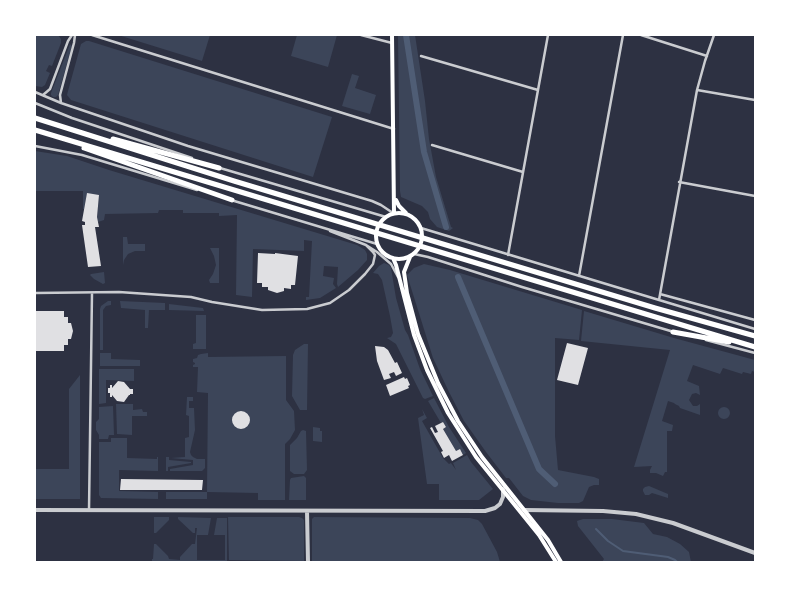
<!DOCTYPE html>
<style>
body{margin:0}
#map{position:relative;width:790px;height:597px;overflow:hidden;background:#2d3142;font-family:"Fira Sans",sans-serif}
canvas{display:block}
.frame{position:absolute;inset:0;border:36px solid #fff;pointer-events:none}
</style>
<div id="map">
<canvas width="790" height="597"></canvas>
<div class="frame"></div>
</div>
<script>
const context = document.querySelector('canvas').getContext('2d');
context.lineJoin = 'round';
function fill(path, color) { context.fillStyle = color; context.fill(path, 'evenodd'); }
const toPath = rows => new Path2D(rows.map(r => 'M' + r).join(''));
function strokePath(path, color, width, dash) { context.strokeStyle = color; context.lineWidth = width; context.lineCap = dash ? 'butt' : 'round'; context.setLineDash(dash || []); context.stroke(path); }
const green = toPath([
 [35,35,58,35,61,39,61,43,52,66,49,65,46,71,50,73,45,85,42,87,35,86],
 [118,35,210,35,202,61],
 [297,35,337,35,328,67,291,56],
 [398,35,415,35,425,101,429,139,436,177,451,227,453,228,449,231,437,227,430,219,428,212,422,206,401,197,400,191],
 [86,41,89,41,332,117,313,177,71,100,67,95,68,91,81,44],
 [70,44,72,46,58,95,56,97,53,97,51,95,51,93],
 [352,74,359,76,355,88,376,95,370,114,342,106],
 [35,151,67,156,109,170,357,245,365,250,367,254,367,260,358,270,338,287,337,284,338,267,324,266,323,276,334,278,333,284,336,288,320,298,306,300,306,297,309,297,312,241,304,240,304,251,253,249,252,297,236,295,237,215,219,216,219,213,183,213,183,210,159,210,158,213,105,214,104,220,98,222,97,217,99,195,87,194,84,209,83,209,83,191,35,191],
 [123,237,127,237,128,244,145,244,145,251,135,251,128,254,124,260,123,265],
 [210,248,219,248,219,283,210,283,209,280,213,274,216,265,214,256],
 [384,263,389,265,391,268,396,298,405,330,408,335,420,369,433,396,425,399,423,398,396,344,387,338,391,337,393,333,390,316,382,280,378,274,373,273,379,266],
 [424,264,450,270,582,310,579,340,555,338,555,436,558,470,594,477,599,479,599,485,594,485,589,487,583,501,579,503,558,503,531,500,523,496,509,478,506,478,486,452,464,421,449,392,433,358,407,275,414,268],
 [104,272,105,283,103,284,94,279,90,275,91,274],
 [108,301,111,301,111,305,106,306,103,310,103,350,100,350,100,309,101,306],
 [120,301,165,303,165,310,149,310,148,328,145,328,145,310,121,308],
 [169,304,203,308,204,311,169,310],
 [584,311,674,338,755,360,755,372,752,371,751,374,743,372,742,374,723,368,720,374,693,365,687,381,699,386,700,395,696,393,692,394,689,400,693,406,697,406,700,404,700,415,680,408,679,406,675,404,674,403,668,401,662,421,673,425,672,431,667,431,667,472,665,472,663,476,656,473,650,473,650,470,652,466,634,467,670,350,581,341],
 [196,315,206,315,206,349,193,349,193,344,196,343],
 [304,344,308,344,307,410,300,410,292,396,293,355,295,350],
 [100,353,111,353,111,359,140,360,140,366,100,366],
 [208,353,208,357,286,356,286,400,294,411,295,430,290,439,285,444,285,500,258,500,258,493,207,492,207,499,166,499,166,492,207,492,208,393,197,392,198,367,193,367,193,365,195,364,195,363,193,362,193,359,197,358,198,355,201,354],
 [99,369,134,369,134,381,106,380,106,403,99,404],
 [80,375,80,499,35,499,35,469,69,469,69,389],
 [187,397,193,397,193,401,189,401,189,408,194,408,195,430,190,452,191,455,193,457,197,459,205,459,205,468,202,471,170,471,170,469,193,465,193,460,171,458,185,457,185,438,189,437,189,416,186,415],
 [434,398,449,427,466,453,463,455,460,449,456,451,443,429,446,427,443,422,441,423,428,401],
 [116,404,133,404,133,410,142,409,143,412,147,412,147,416,132,416,132,435,117,434],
 [113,406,114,435,109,435,108,439,99,439,99,435,96,430,96,422,99,419,99,407],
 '718 413a6 6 0 1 1 12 0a6 6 0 1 1-12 0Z',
 [422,409,427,418,422,421,443,458,449,464,451,463,456,470,453,463,467,455,471,462,493,489,479,500,439,500,439,484,427,484,418,418,424,415],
 [313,427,320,428,320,431,322,431,322,442,313,441],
 [303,430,306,431,307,470,304,474,294,474,290,471,290,445,297,438,301,431],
 [111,438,127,438,127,458,157,459,157,457,158,457,158,471,119,470,119,491,158,492,158,499,101,498,99,495,99,442,111,442],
 [166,457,169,457,169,460,191,462,191,463,168,467,168,471,166,471],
 [304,476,306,478,306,500,289,500,290,480,291,478],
 [649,486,668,494,668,498,652,493,649,495,645,495,643,491,643,489,645,487],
 [154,517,169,517,169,520,156,533,154,533],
 [178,517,211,518,208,535,197,535,197,560,225,560,225,535,214,535,217,518,227,518,227,562,152,562,152,559,153,559,154,544,156,544,168,556,169,559,180,560,180,557,192,544,195,544,197,528,195,528,195,533,193,533,178,519],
 [228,517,299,517,302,518,304,520,304,561,229,560],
 [314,517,470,518,478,520,482,524,497,552,500,562,312,562,312,519],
 [583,519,612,519,644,523,653,534,667,537,680,544,689,552,691,562,597,562,602,562,604,559,578,526,577,521]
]);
const stream = toPath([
 [596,529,608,541,623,551,668,557,675,560,677,562]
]);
const canal = toPath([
 [406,35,424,152,446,227],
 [458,277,539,469,555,484]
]);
const building = toPath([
 [87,193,99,195,97,217,99,227,95,227,101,266,88,267,82,225,85,225,85,222,82,221],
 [258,253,275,254,275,253,298,256,295,285,291,285,291,289,284,288,284,291,277,293,268,290,268,287,262,287,262,283,257,283],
 [35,311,64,311,64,317,68,317,68,323,71,323,73,331,71,339,68,339,68,345,64,345,64,351,35,351],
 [567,343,588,348,578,385,557,380],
 [375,346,384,347,388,350,395,363,397,362,402,373,396,376,394,372,389,374,391,378,384,380,377,361],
 [404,377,405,379,407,378,410,385,408,386,409,388,390,396,386,385],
 [118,381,124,382,130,389,133,389,133,394,130,394,130,395,129,395,124,402,117,401,112,395,112,397,110,397,110,393,108,393,108,388,110,388,110,385,112,385,112,388],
 '232 420a9 9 0 1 1 18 0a9 9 0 1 1-18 0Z',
 [443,422,446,427,443,429,456,451,460,449,463,455,452,461,449,455,444,458,441,452,443,451,430,428,432,427,435,433,438,432,435,426],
 [121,479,203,480,202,490,120,490]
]);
const minor = toPath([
 [92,35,394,129],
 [361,35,392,43],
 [641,35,707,56],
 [421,56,538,90],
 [697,90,755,100],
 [35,92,61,103,188,146,372,201,381,205,393,213],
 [43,95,50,89,68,41,72,35],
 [35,103,72,118,192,158],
 [61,103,60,95,74,43,75,35],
 [432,145,523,172],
 [35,146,82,155,197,190],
 [220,168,386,217],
 [679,182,755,196],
 [231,200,377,244],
 [421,228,755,329],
 [330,231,366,245,377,252,391,264,398,277],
 [414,254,428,257,522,287,674,332],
 [508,255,548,35],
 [579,276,623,35],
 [35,293,119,292,191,297,212,302,262,310,307,309,330,303,349,290,365,274,373,264,375,255,373,252,366,245],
 [660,294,755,320],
 [659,300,697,90,705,61,714,35],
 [706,340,755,353],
 [89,510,92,293]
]);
const tertiary = toPath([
 [35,510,485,511,495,508,500,504,503,497,503,489],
 [524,510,603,511,636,514,673,523,755,553],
 [307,511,308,562]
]);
const secondary = toPath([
 [392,35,394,213],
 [396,200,399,206,406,213],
 '376 236a23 23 0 1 1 46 0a23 23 0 1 1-46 0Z',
 [410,257,404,272,407,293,418,334,438,383,458,421,482,457,548,540,561,562],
 [393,258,396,265,414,335,427,370,448,413,476,457,539,535,556,562]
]);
const motorway = toPath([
 [35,118,234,181,655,308,755,336],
 [35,130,755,347],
 [113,139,219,168],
 [84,148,232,200],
 [673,332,729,342]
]);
fill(green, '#3c4559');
strokePath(stream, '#4f5d75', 2);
strokePath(canal, '#4f5d75', 6);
fill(building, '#e0e0e3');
strokePath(minor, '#caccd0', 2.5);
strokePath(tertiary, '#caccd0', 4);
strokePath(secondary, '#fff', 4);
strokePath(motorway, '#fff', 5);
</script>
